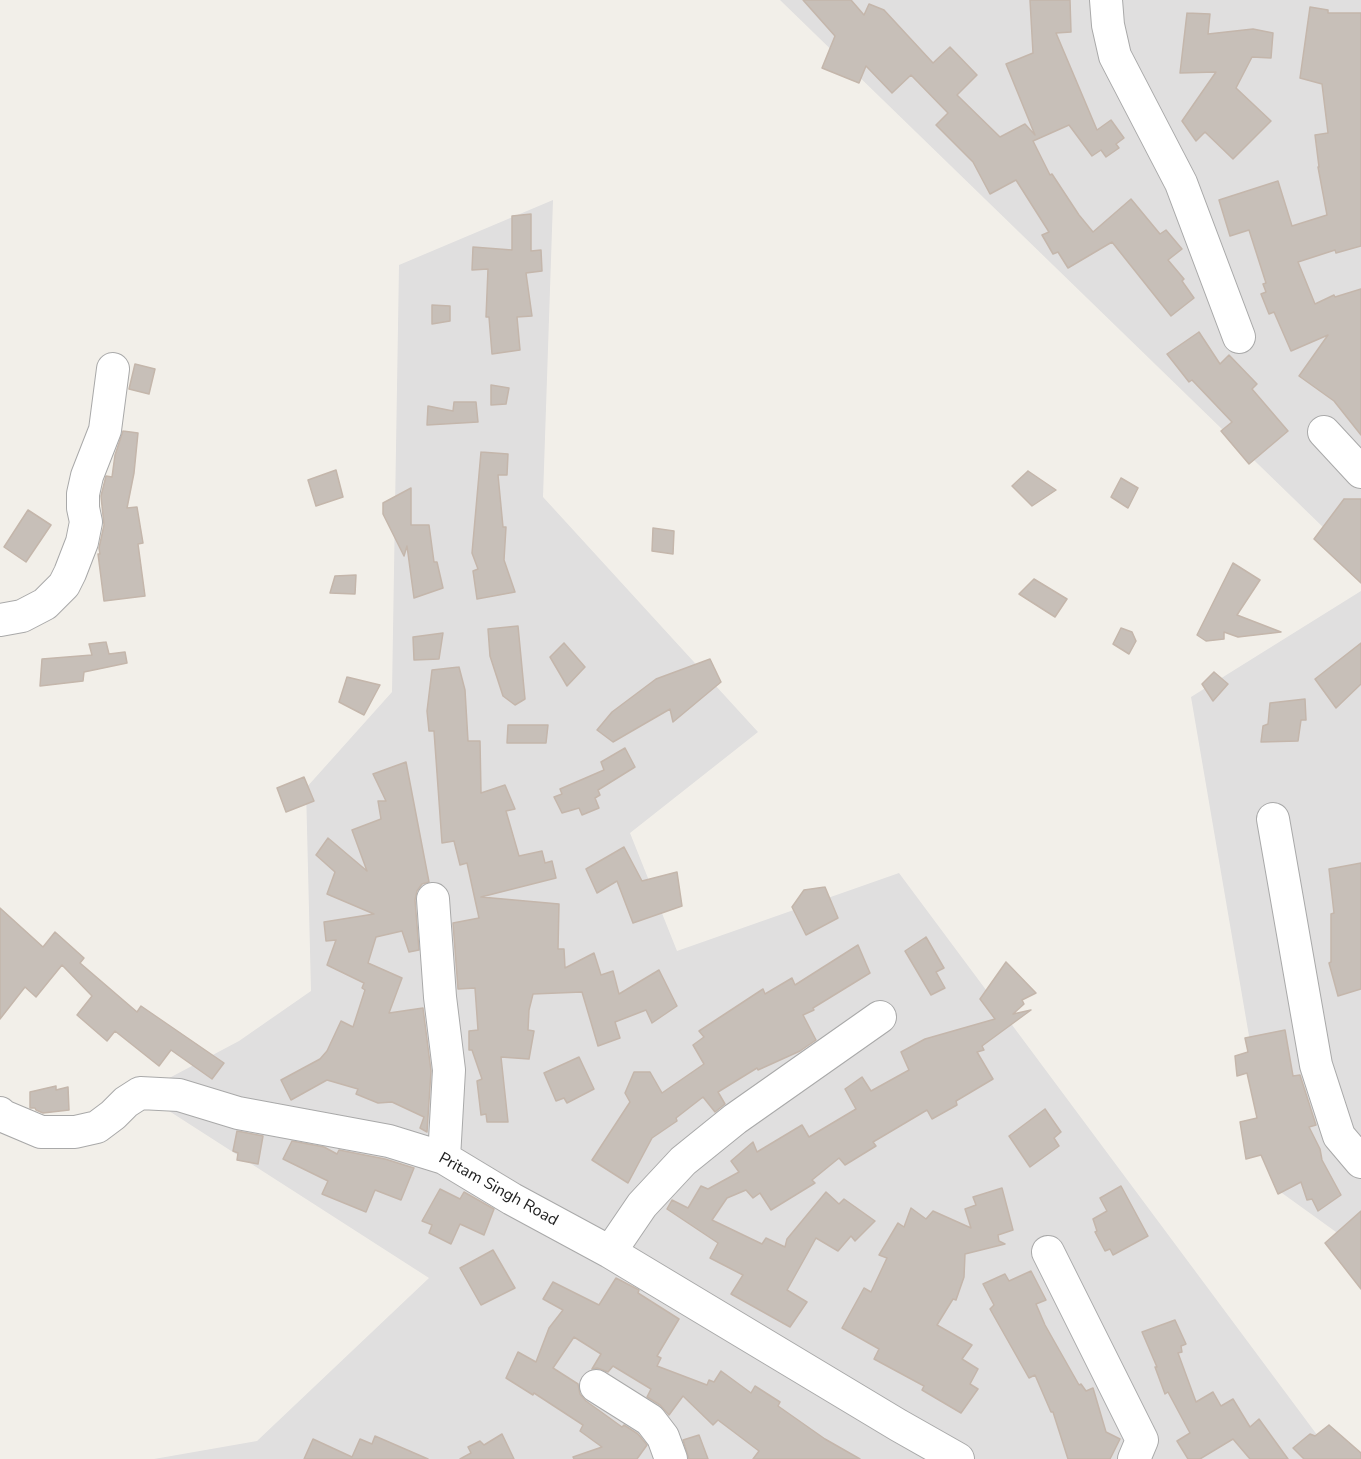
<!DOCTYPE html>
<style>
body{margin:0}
canvas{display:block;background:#f2efe9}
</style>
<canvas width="1361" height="1459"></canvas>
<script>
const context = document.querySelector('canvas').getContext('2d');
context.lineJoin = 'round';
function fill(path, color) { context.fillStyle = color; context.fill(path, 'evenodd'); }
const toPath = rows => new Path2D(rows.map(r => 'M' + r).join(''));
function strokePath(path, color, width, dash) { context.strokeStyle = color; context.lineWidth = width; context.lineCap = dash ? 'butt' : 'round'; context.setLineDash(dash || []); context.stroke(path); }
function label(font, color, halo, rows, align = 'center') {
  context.font = font + ' "Nunito Sans",sans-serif'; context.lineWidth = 5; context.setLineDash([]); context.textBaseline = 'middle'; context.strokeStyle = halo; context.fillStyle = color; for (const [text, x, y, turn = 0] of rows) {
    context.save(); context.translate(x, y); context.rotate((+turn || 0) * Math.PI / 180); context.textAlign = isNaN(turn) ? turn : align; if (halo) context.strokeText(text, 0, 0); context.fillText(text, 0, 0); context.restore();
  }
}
const residential = toPath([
 [780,0,1361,0,1361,564],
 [553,200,543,497,758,732,630,833,677,951,899,873,1335,1459,154,1459,257,1441,429,1278,141,1093,239,1041,311,991,306,788,392,692,399,265],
 [1361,591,1361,1250,1275,1188,1191,697]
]);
const building = toPath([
 [803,0,851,0,864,15,869,4,884,10,933,63,950,47,977,75,957,95,1000,137,1025,124,1035,135,1006,64,1033,53,1030,0,1070,0,1071,32,1056,33,1097,130,1111,120,1124,138,1116,144,1119,148,1106,157,1101,150,1092,156,1069,125,1033,141,1050,175,1052,174,1079,215,1093,232,1131,199,1160,234,1166,230,1182,249,1168,260,1184,279,1182,281,1194,298,1171,316,1112,242,1068,268,1058,252,1053,254,1042,235,1049,232,1016,180,990,194,973,162,936,125,948,113,911,75,892,93,866,66,859,83,822,68,835,36,803,0],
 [1310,7,1328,10,1328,13,1361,13,1361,246,1336,253,1335,250,1298,262,1315,304,1334,295,1335,297,1361,289,1361,435,1334,401,1299,376,1328,335,1291,351,1274,312,1269,314,1261,294,1266,292,1263,284,1266,283,1249,230,1230,236,1219,200,1278,181,1292,226,1327,215,1318,167,1319,167,1315,135,1328,133,1322,84,1300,78,1310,7],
 [1187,13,1210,14,1208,34,1253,29,1273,33,1271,58,1252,57,1236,88,1271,121,1233,159,1205,132,1196,141,1182,121,1216,72,1180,73,1187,13],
 [531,214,531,251,541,250,542,271,526,273,532,316,517,317,520,350,492,354,489,317,486,317,488,269,472,270,473,247,512,250,512,216,531,214],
 [432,305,450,306,450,321,432,324,432,305],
 [1199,332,1220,364,1229,355,1257,384,1252,389,1288,431,1249,464,1221,431,1232,422,1192,380,1189,382,1167,354,1199,332],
 [135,364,155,369,149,394,129,389,135,364],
 [491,385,509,388,506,404,491,405,491,385],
 [454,402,476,402,478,422,427,425,428,406,453,411,454,402],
 [123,431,138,433,134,473,127,508,137,507,143,543,138,544,145,596,104,601,98,554,100,554,99,548,104,525,101,496,106,476,112,477,115,455,123,431],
 [481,452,508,454,507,475,498,475,503,527,506,527,504,560,515,592,477,599,473,571,478,569,472,553,481,452],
 [336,470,343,497,316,506,308,480,336,470],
 [1028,471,1056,490,1032,506,1012,486,1028,471],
 [1121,478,1138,488,1128,508,1111,497,1121,478],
 [411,488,411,525,429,525,434,562,437,562,443,588,414,598,407,546,404,556,383,514,383,503,411,488],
 [1344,499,1361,499,1361,583,1314,539,1344,499],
 [28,510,51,525,26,562,4,547,28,510],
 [653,528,674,531,673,554,652,551,653,528],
 [1233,563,1260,580,1237,615,1281,632,1238,637,1224,632,1224,639,1206,641,1197,635,1233,563],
 [356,575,355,594,330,593,335,576,356,575],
 [1034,579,1067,599,1055,617,1019,594,1034,579],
 [518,626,525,699,515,705,503,696,490,656,488,629,518,626],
 [1121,628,1132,632,1136,641,1129,654,1113,644,1121,628],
 [443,633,439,659,414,660,413,637,443,633],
 [106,642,109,654,125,652,127,663,84,672,83,681,40,686,42,659,92,655,89,644,106,642],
 [564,643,585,667,567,686,550,657,564,643],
 [1361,643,1361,684,1336,708,1315,679,1361,643],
 [710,659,721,682,673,722,670,709,613,742,597,730,612,712,656,679,710,659],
 [459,667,465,690,468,741,480,741,481,793,505,785,515,809,506,811,519,856,542,851,545,863,552,861,556,878,481,897,559,904,558,949,564,949,565,968,594,953,601,975,613,971,619,994,659,970,677,1006,652,1023,646,1010,615,1022,620,1038,598,1046,582,992,533,994,529,1010,528,1030,534,1031,529,1059,501,1057,508,1122,487,1122,486,1114,481,1115,477,1081,482,1079,472,1050,469,1050,469,1031,478,1030,475,988,458,989,453,923,479,918,467,863,460,865,454,841,442,843,434,731,429,731,427,711,432,670,459,667],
 [1214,672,1228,684,1213,701,1202,684,1214,672],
 [347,677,380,685,364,715,339,702,347,677],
 [1305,699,1306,720,1301,720,1298,741,1261,742,1263,726,1268,724,1270,703,1305,699],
 [508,725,548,725,546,743,507,743,508,725],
 [625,748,635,767,598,790,600,795,595,798,599,808,582,815,579,808,562,813,554,797,562,794,560,789,604,770,601,762,625,748],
 [406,762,429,882,422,884,417,891,415,900,419,950,409,952,402,931,376,937,368,963,402,978,389,1013,423,1008,431,1071,427,1132,420,1128,424,1117,392,1102,378,1103,356,1094,358,1089,327,1080,291,1100,281,1080,320,1059,327,1051,341,1021,353,1027,365,990,362,988,364,983,327,965,336,940,326,941,324,922,374,914,327,894,335,872,316,855,328,838,367,871,352,830,381,819,378,801,386,801,373,774,406,762],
 [304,777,314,801,286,812,277,788,304,777],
 [624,847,642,881,677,872,682,906,633,923,617,881,597,893,586,869,624,847],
 [1361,863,1361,989,1338,996,1329,963,1331,962,1331,914,1334,913,1329,869,1361,863],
 [825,887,838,918,806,935,792,907,804,890,825,887],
 [0,908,43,947,55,932,84,958,80,963,137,1012,141,1006,224,1063,212,1079,171,1050,159,1066,115,1031,107,1041,77,1015,92,996,62,965,36,997,25,987,0,1019,0,908],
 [926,937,944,968,936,972,945,988,931,995,905,951,926,937],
 [858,945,870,973,813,1008,814,1010,803,1015,816,1040,800,1051,758,1070,757,1068,718,1092,725,1104,715,1112,703,1097,676,1118,677,1121,652,1138,628,1183,592,1160,630,1102,625,1093,634,1072,650,1072,662,1093,704,1064,693,1045,704,1037,699,1031,763,989,765,994,792,978,795,985,858,945],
 [1006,962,1036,993,1022,1000,1024,1004,1013,1014,1031,1010,982,1046,984,1050,977,1052,993,1079,956,1101,957,1105,932,1119,927,1110,873,1142,876,1146,845,1165,839,1158,812,1180,815,1183,771,1210,760,1193,753,1198,746,1190,727,1198,712,1220,762,1244,766,1238,785,1247,787,1239,826,1192,839,1204,844,1199,875,1221,855,1241,851,1236,838,1251,816,1238,787,1290,807,1302,790,1327,731,1294,743,1275,710,1258,718,1243,667,1209,672,1200,688,1208,701,1186,708,1189,739,1172,731,1161,753,1142,757,1152,802,1125,809,1137,856,1109,845,1089,862,1077,871,1091,909,1070,901,1052,925,1039,995,1019,980,999,1006,962],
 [1285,1030,1293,1076,1300,1075,1315,1122,1316,1125,1309,1127,1320,1149,1322,1160,1341,1195,1318,1211,1312,1199,1307,1200,1301,1182,1278,1194,1261,1155,1246,1159,1240,1122,1257,1118,1247,1073,1237,1076,1235,1056,1248,1052,1245,1038,1285,1030],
 [579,1057,594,1089,567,1103,564,1098,556,1101,544,1073,579,1057],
 [56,1086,56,1090,68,1087,69,1110,43,1113,36,1110,35,1108,30,1108,30,1092,56,1086],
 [1045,1109,1061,1132,1054,1138,1059,1146,1030,1167,1009,1136,1045,1109],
 [237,1131,263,1136,258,1164,237,1160,238,1153,233,1151,237,1131],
 [292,1141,324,1147,337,1154,339,1150,385,1159,414,1168,401,1200,375,1190,366,1212,322,1194,328,1181,283,1159,292,1141],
 [1121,1186,1148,1236,1113,1255,1110,1249,1105,1251,1095,1232,1097,1231,1093,1219,1107,1211,1100,1198,1121,1186],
 [1002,1188,1013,1230,998,1235,999,1241,1005,1244,965,1254,964,1277,956,1300,953,1299,937,1325,972,1345,962,1359,978,1369,970,1384,978,1389,961,1413,922,1390,924,1386,874,1359,879,1349,842,1328,864,1288,871,1292,887,1258,879,1255,898,1223,904,1227,911,1208,926,1219,933,1211,971,1228,965,1209,976,1205,973,1197,1002,1188],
 [440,1189,460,1199,464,1192,494,1209,484,1235,460,1224,451,1244,429,1233,432,1225,422,1221,440,1189],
 [1361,1211,1361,1289,1325,1243,1361,1211],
 [493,1250,515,1288,481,1305,460,1268,493,1250],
 [1031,1271,1046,1300,1036,1304,1045,1325,1079,1385,1081,1384,1086,1391,1093,1388,1106,1432,1120,1439,1110,1459,1068,1459,1053,1412,1051,1412,1035,1375,1029,1378,990,1309,994,1305,983,1284,1005,1274,1009,1281,1031,1271],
 [616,1278,639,1290,638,1293,679,1319,657,1356,661,1358,657,1366,707,1385,709,1380,714,1382,721,1371,751,1393,755,1386,780,1402,778,1406,825,1439,860,1459,753,1459,759,1451,718,1420,713,1425,683,1396,669,1415,660,1405,647,1397,651,1389,613,1366,608,1372,597,1368,592,1369,601,1354,574,1337,553,1368,578,1384,580,1394,586,1401,622,1427,624,1425,638,1434,647,1445,637,1459,574,1459,573,1457,602,1447,580,1431,583,1425,534,1393,533,1395,506,1378,518,1352,536,1362,549,1328,563,1310,543,1299,553,1282,599,1305,616,1278],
 [1175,1320,1186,1344,1181,1346,1182,1352,1178,1353,1196,1402,1213,1392,1221,1406,1233,1399,1250,1427,1259,1419,1288,1459,1250,1459,1233,1439,1200,1459,1188,1459,1177,1441,1190,1433,1168,1392,1165,1394,1155,1367,1157,1367,1142,1332,1175,1320],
 [1329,1425,1361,1453,1361,1459,1304,1459,1293,1448,1310,1434,1315,1436,1329,1425],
 [502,1434,514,1459,460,1459,471,1453,468,1447,480,1441,484,1445,502,1434],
 [699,1435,708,1459,689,1459,683,1440,699,1435],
 [375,1436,428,1459,304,1459,313,1439,352,1457,360,1439,372,1444,375,1436]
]);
const minor = toPath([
 [1106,0,1108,25,1115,56,1181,183,1239,337],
 [1324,432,1361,472],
 [0,620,22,616,45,604,64,585,70,573,82,542,86,522,83,508,83,494,87,476,105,430,113,369],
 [1273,819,1316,1065,1339,1136,1361,1162],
 [433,899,440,997,449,1070,444,1158],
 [0,1113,3,1116,41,1132,75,1132,97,1127,113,1115,126,1102,140,1093,179,1095,238,1113,389,1141,444,1158,512,1199,610,1252,898,1425,958,1459],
 [610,1252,642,1205,683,1161,735,1119,880,1017],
 [1048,1252,1142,1440,1134,1459],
 [596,1386,650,1420,663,1437,671,1459]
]);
const streetNames = [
 ["Pritam Singh Road",498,1190,29]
];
fill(residential, '#e0dfdf');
fill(building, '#c7bfb8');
strokePath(building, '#c4b6ab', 1.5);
strokePath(minor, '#a9a9a9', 34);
strokePath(minor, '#fff', 32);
label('16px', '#222', '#fff', streetNames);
</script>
